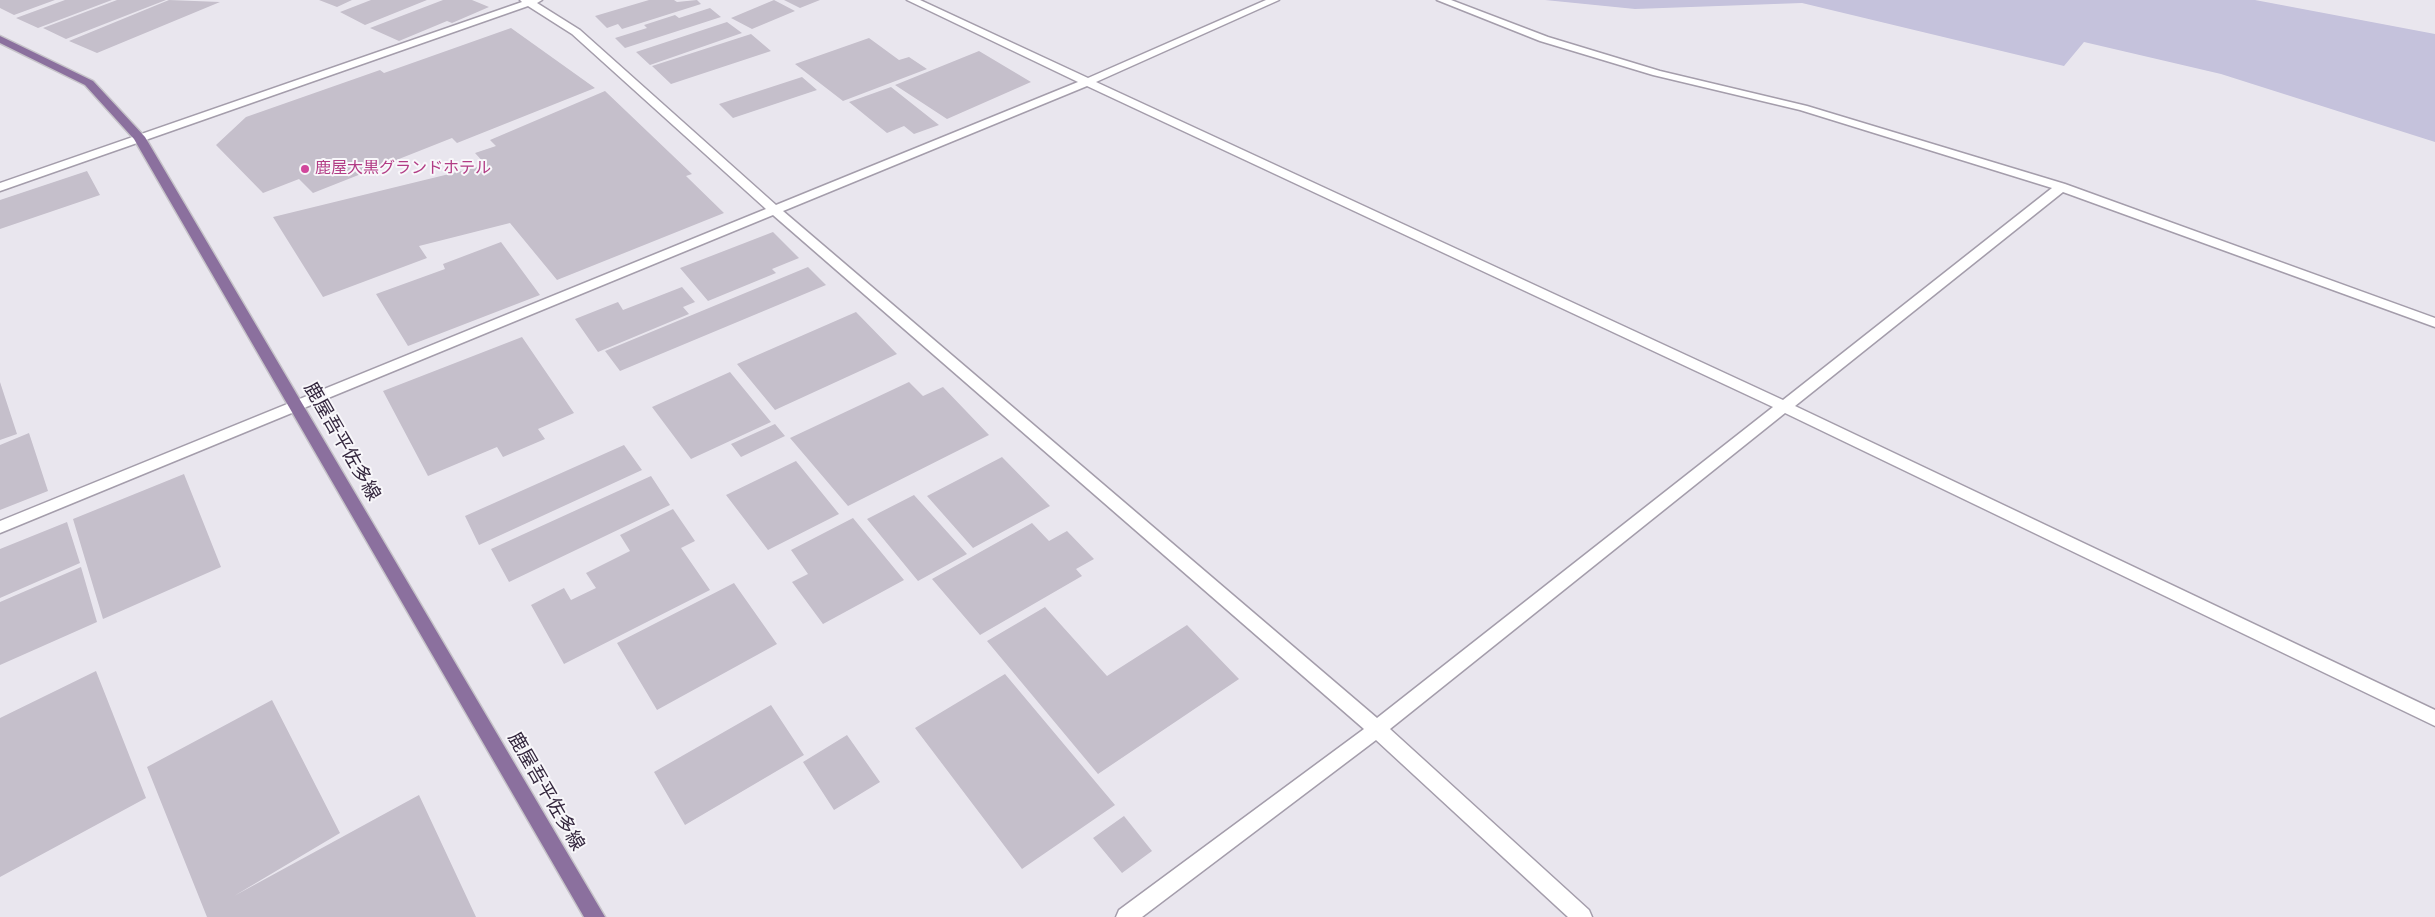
<!DOCTYPE html>
<meta charset="utf-8">
<style>
body{margin:0}
canvas{display:block;background:#e9e6ee}
</style>
<canvas width="2435" height="917"></canvas>
<script>
const context = document.querySelector('canvas').getContext('2d');
context.lineJoin = 'round';
function fill(path, color) { context.fillStyle = color; context.fill(path, 'evenodd'); }
const toPath = rows => new Path2D(rows.map(r => 'M' + r).join(''));
function strokePath(path, color, width, dash) { context.strokeStyle = color; context.lineWidth = width; context.lineCap = dash ? 'butt' : 'round'; context.setLineDash(dash || []); context.stroke(path); }
function label(font, color, halo, rows, align = 'center') {
  context.font = font + ' "Sofia Sans Condensed","Noto Sans JP",sans-serif'; context.lineWidth = 4; context.setLineDash([]); context.textBaseline = 'middle'; context.strokeStyle = halo; context.fillStyle = color; for (const [text, x, y, turn = 0] of rows) {
    context.save(); context.translate(x, y); context.rotate((+turn || 0) * Math.PI / 180); context.textAlign = isNaN(turn) ? turn : align; if (halo) context.strokeText(text, 0, 0); context.fillText(text, 0, 0); context.restore();
  }
}
const green = toPath([
 [1545,0,2255,0,2435,34,2435,142,2221,74,2084,42,2064,66,1802,3,1635,9]
]);
const building = toPath([
 [0,0,55,0,14,15,0,8],
 [65,0,112,0,38,28,16,18],
 [117,0,166,0,66,39,43,28],
 [169,0,220,2,97,53,69,41],
 [319,0,352,0,337,7],
 [371,0,427,0,365,25,340,12],
 [443,0,472,0,489,7,452,23,447,21,399,41,370,28],
 [649,0,674,0,677,2,697,0,701,4,622,29,618,24,607,28,595,16],
 [774,0,795,11,752,29,731,18],
 [784,0,820,0,800,8],
 [710,8,721,17,625,48,615,38,647,28,644,25,675,15,679,18],
 [727,22,742,33,650,65,636,52],
 [511,28,595,88,457,143,452,138,313,193,299,179,263,193,216,145,246,117,380,70,384,73],
 [751,34,771,51,671,84,652,66],
 [869,38,899,60,909,57,927,69,843,101,795,64],
 [979,51,1031,82,947,119,895,85],
 [802,77,817,90,733,118,719,104],
 [891,87,939,125,914,134,904,126,887,133,849,102],
 [605,91,692,174,686,176,724,213,557,280,510,223,419,246,427,258,323,297,273,217,486,165,475,153,496,146,490,140],
 [87,171,100,195,0,229,0,200],
 [773,232,799,258,772,269,776,273,708,301,680,268],
 [501,242,540,295,408,346,376,294,445,269,443,264],
 [808,267,826,285,620,371,605,351],
 [682,287,695,302,683,307,689,314,598,352,575,319,618,302,623,310],
 [856,312,897,354,775,410,737,364],
 [522,337,574,413,538,429,545,439,503,457,497,447,428,476,383,391],
 [730,372,771,422,691,459,652,407],
 [0,382,17,434,0,440],
 [909,382,923,396,943,387,989,435,848,506,790,438],
 [775,424,785,436,741,457,731,444],
 [29,433,48,491,0,510,0,445],
 [624,445,642,470,479,545,465,516],
 [1002,457,1050,506,973,548,927,496],
 [796,461,839,514,768,550,726,495],
 [184,474,221,567,103,619,73,519],
 [651,476,670,505,509,582,491,549],
 [914,495,967,554,918,581,867,519],
 [673,509,695,541,681,548,710,590,564,664,531,605,564,588,571,600,596,588,586,573,630,551,620,535],
 [853,518,904,580,823,624,792,582,808,574,791,550],
 [67,522,80,563,0,598,0,549],
 [1032,523,1049,541,1067,531,1094,559,1076,569,1082,576,980,635,932,579],
 [81,567,97,622,0,665,0,602],
 [734,583,777,644,657,710,617,643],
 [1045,607,1107,676,1187,625,1239,679,1098,774,987,641],
 [96,671,146,798,0,877,0,718],
 [1005,674,1115,805,1022,869,915,728],
 [272,700,340,833,234,896,419,795,476,917,207,917,147,767],
 [771,705,804,755,685,825,654,772],
 [847,735,880,782,834,810,803,762],
 [1124,816,1152,851,1122,873,1093,838]
]);
const minor = toPath([
 [520,0,542,0,537,3,580,30,776,205,1078,82,907,0,920,0,1088,78,1266,0,1279,0,1096,82,1783,400,2052,188,1800,110,1653,75,1540,41,1437,0,1451,0,1548,37,1660,71,1807,106,2065,184,2435,318,2435,327,2063,192,1795,406,2435,710,2435,726,1785,413,1390,729,1589,910,1592,917,1568,917,1376,740,1142,917,1116,917,1119,910,1364,729,773,215,0,533,0,521,766,209,572,34,528,6,0,191,0,183,522,2,520,0],
 [1087,86,1773,407,1377,718,783,211,1087,86]
]);
const major = toPath([
 [0,36,93,81,145,137,605,917,584,917,134,139,85,85,0,43,0,36]
]);
const markers = [
 [305,169,5,"#d1479c"]
];
const farHotelnames = [
 ["鹿屋大黒グランドホテル",315,169]
];
const streetNames = [
 ["鹿屋吾平佐多線",341,442,60],
 ["鹿屋吾平佐多線",545,792,60]
];
fill(green, '#c5c2dc');
fill(building, '#c5bfcb');
strokePath(minor, '#a49dab', 3);
strokePath(major, '#c6c3c9', 3);
fill(minor, '#fff');
fill(major, '#8b709e');
for (const [x, y, r, color] of markers) { const dot = new Path2D(); dot.arc(x, y, r, 0, 2 * Math.PI); context.fillStyle = color; context.fill(dot); strokePath(dot, '#f8f7fa', 2); }
label('16px', '#b23c85', '#f8f7fa', farHotelnames, 'left');
label('19px', '#34273e', '#f8f7fa', streetNames);
</script>
